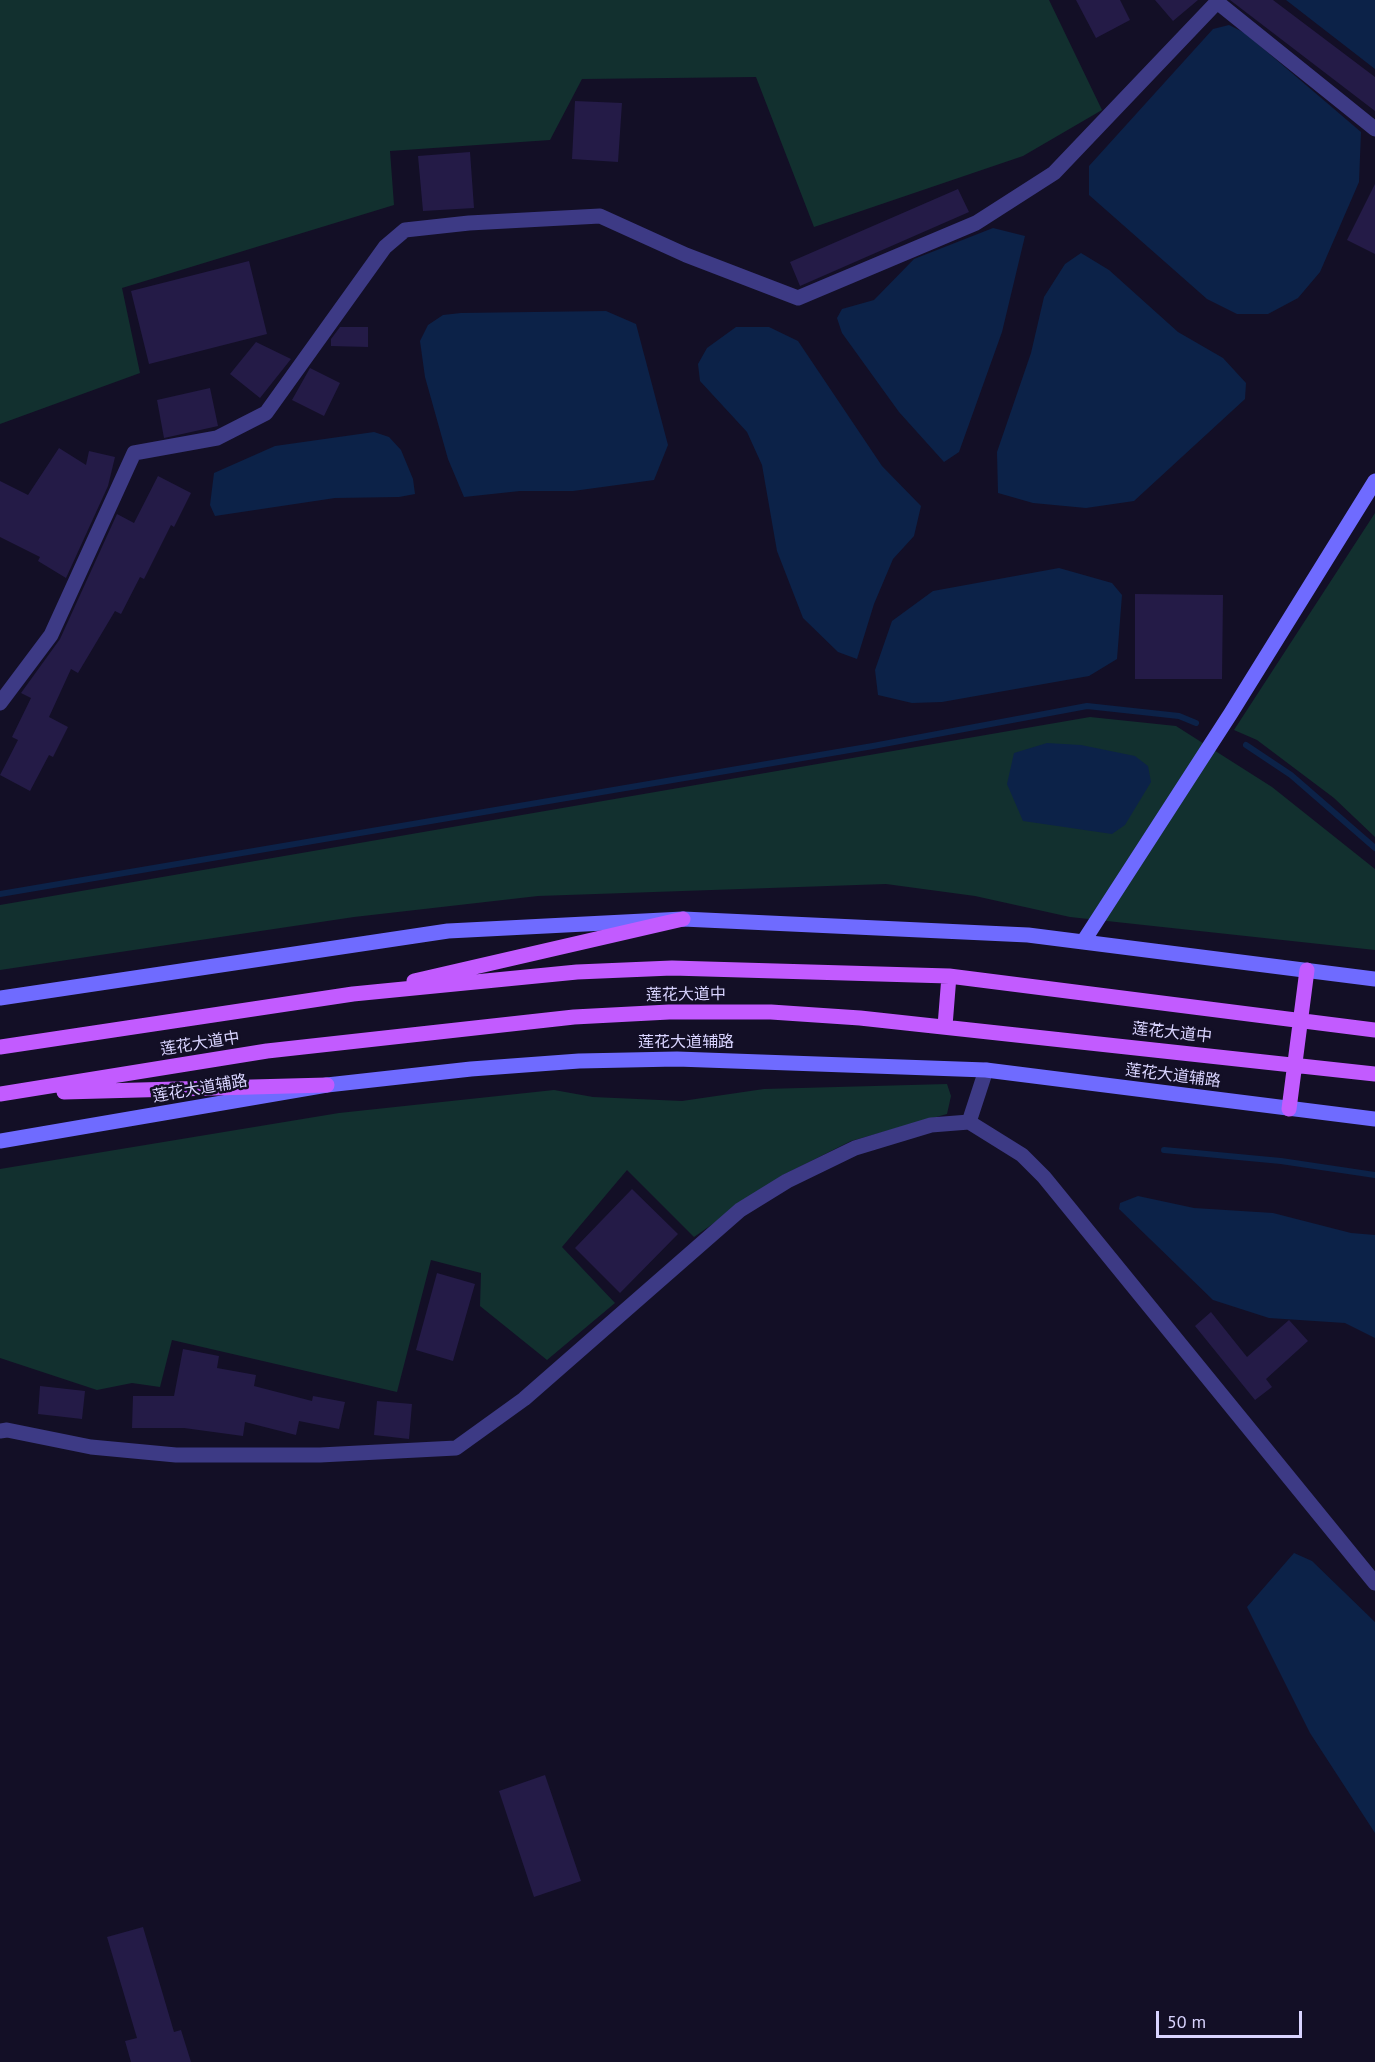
<!DOCTYPE html>
<meta charset="utf-8">
<style>
body{margin:0}
#map{position:relative;width:1375px;height:2062px;overflow:hidden;background:#130f26;font-family:"PT Sans",sans-serif}
canvas{display:block}
.scale{position:absolute;left:1156px;top:2011px;width:146px;height:27px;box-sizing:border-box;border:3px solid #d9d4ff;border-top:0;padding-left:8px;font-size:18px;line-height:21px;white-space:nowrap;color:#d9d4ff;-webkit-text-stroke:4px #130f26;paint-order:stroke}
</style>
<div id="map">
<canvas width="1375" height="2062"></canvas>
<div class="scale">50 m</div>
</div>
<script>
const context = document.querySelector('canvas').getContext('2d');
context.lineJoin = 'round';
function fill(path, color) { context.fillStyle = color; context.fill(path, 'evenodd'); }
const toPath = rows => new Path2D(rows.map(r => 'M' + r).join(''));
function strokePath(path, color, width, dash) { context.strokeStyle = color; context.lineWidth = width; context.lineCap = dash ? 'butt' : 'round'; context.setLineDash(dash || []); context.stroke(path); }
function label(font, color, halo, rows, align = 'center') {
  context.font = font + ' "PT Sans","Noto Sans SC",sans-serif'; context.lineWidth = 5; context.setLineDash([]); context.textBaseline = 'middle'; context.strokeStyle = halo; context.fillStyle = color; for (const [text, x, y, turn = 0] of rows) {
    context.save(); context.translate(x, y); context.rotate((+turn || 0) * Math.PI / 180); context.textAlign = isNaN(turn) ? turn : align; if (halo) context.strokeText(text, 0, 0); context.fillText(text, 0, 0); context.restore();
  }
}
const green = toPath([
 [0,0,1049,0,1102,110,1023,156,814,227,756,77,582,79,550,140,390,151,394,205,122,288,140,373,0,424],
 [1375,513,1375,837,1334,798,1257,740,1234,730],
 [1090,717,1176,726,1272,787,1375,869,1375,950,1070,917,975,896,886,884,538,896,354,917,0,970,0,905],
 [947,1084,951,1096,947,1114,851,1141,783,1175,694,1237,627,1170,562,1247,615,1303,547,1360,480,1306,481,1273,431,1260,397,1392,172,1340,160,1387,132,1383,97,1390,0,1358,0,1169,339,1113,554,1090,593,1097,682,1101,764,1089]
]);
const water = toPath([
 [1286,0,1375,0,1375,69],
 [1229,25,1245,33,1361,132,1359,182,1320,272,1298,298,1268,314,1237,314,1207,299,1089,195,1089,166,1213,29],
 [993,228,1025,236,1002,332,959,452,944,462,899,412,842,333,837,318,842,309,874,300,914,259],
 [1081,253,1109,270,1178,332,1223,358,1246,383,1245,399,1134,501,1086,508,1033,503,998,493,997,452,1031,353,1044,297,1065,264],
 [606,311,636,324,668,445,654,480,573,491,520,491,464,497,448,459,425,377,420,341,428,325,443,315,461,313],
 [736,327,769,327,798,341,882,466,921,506,914,536,893,559,874,604,857,659,838,652,803,618,777,551,762,465,747,432,700,381,698,364,707,348],
 [374,432,389,437,401,450,413,479,415,494,399,497,335,498,215,516,210,505,214,473,275,446],
 [1059,568,1112,583,1122,595,1117,659,1089,676,942,702,912,703,878,695,875,670,892,621,933,591],
 [1047,743,1081,745,1135,756,1148,766,1151,782,1125,825,1112,834,1023,821,1007,784,1014,753],
 [1138,1196,1194,1208,1273,1213,1351,1233,1375,1235,1375,1338,1345,1323,1269,1318,1213,1300,1119,1209,1120,1203],
 [1294,1553,1312,1561,1375,1622,1375,1833,1310,1733,1247,1607]
]);
const stream = toPath([
 [1246,745,1291,775,1375,848],
 [0,894,873,746,1087,706,1179,716,1196,723],
 [1164,1150,1281,1161,1375,1175]
]);
const building = toPath([
 [1076,0,1120,0,1130,20,1096,38],
 [1155,0,1198,0,1173,21],
 [1230,0,1273,0,1375,77,1375,111],
 [575,101,622,103,618,162,572,159],
 [470,152,474,208,423,211,418,156],
 [1375,184,1375,254,1347,240],
 [958,189,969,212,800,286,790,262],
 [249,261,267,334,149,364,131,291],
 [340,327,368,327,368,347,331,346,331,339],
 [256,342,291,359,260,398,230,374],
 [310,368,340,383,324,416,292,400],
 [210,388,218,426,164,438,157,400],
 [59,448,86,465,89,451,115,457,108,486,66,578,38,561,40,557,0,537,0,481,28,495],
 [158,476,191,493,174,527,171,525,144,579,140,577,121,614,115,611,78,673,71,669,49,717,68,727,53,757,49,755,30,791,0,775,18,740,12,737,31,698,21,693,60,639,117,514,134,523],
 [1135,594,1223,595,1222,679,1135,679],
 [632,1189,678,1234,620,1293,575,1248],
 [437,1273,475,1284,453,1361,416,1350],
 [1211,1312,1247,1357,1289,1320,1308,1341,1266,1379,1272,1387,1255,1400,1195,1326],
 [183,1349,219,1356,217,1368,256,1375,254,1386,312,1401,313,1396,345,1402,339,1429,299,1421,296,1435,245,1422,243,1436,184,1428,132,1428,133,1396,174,1396],
 [40,1386,85,1391,82,1419,38,1414],
 [377,1401,412,1404,409,1439,374,1435],
 [545,1775,581,1881,534,1897,499,1791],
 [143,1927,174,2032,181,2030,191,2062,131,2062,125,2041,137,2038,107,1937]
]);
const street = toPath([
 [0,703,51,635,134,453,217,438,266,413,385,247,405,230,469,223,600,216,686,255,798,298,976,223,1054,173,1217,2,1375,129],
 [969,1122,1022,1155,1044,1177,1375,1583],
 [0,1431,7,1430,91,1447,176,1455,320,1455,456,1448,524,1399,740,1210,787,1181,855,1148,931,1125,969,1122,986,1070]
]);
const secondary = toPath([
 [1083,942,1231,713,1375,481],
 [0,998,448,931,683,919,1028,935,1375,979],
 [0,1141,327,1085,471,1069,579,1061,677,1059,986,1070,1375,1119]
]);
const primary = toPath([
 [414,981,683,919],
 [945,1026,949,976],
 [0,1047,353,994,577,972,672,968,949,976,1375,1030],
 [64,1092,327,1085],
 [0,1094,267,1051,574,1017,669,1012,771,1012,860,1018,1375,1074],
 [1289,1109,1307,970]
]);
const streetNames = [
 ["莲花大道中",686,995,-1],
 ["莲花大道中",1172,1033,6],
 ["莲花大道辅路",686,1042],
 ["莲花大道中",200,1044,-9],
 ["莲花大道辅路",1173,1076,7],
 ["莲花大道辅路",200,1089,-10]
];
fill(green, '#12302f');
fill(water, '#0c2248');
strokePath(stream, '#0c2248', 6);
fill(building, '#241b47');
strokePath(street, '#3d3a85', 15);
strokePath(secondary, '#6f6bff', 15);
strokePath(primary, '#c25bff', 15);
label('16px', '#d9d4ff', '#130f26', streetNames);
</script>
